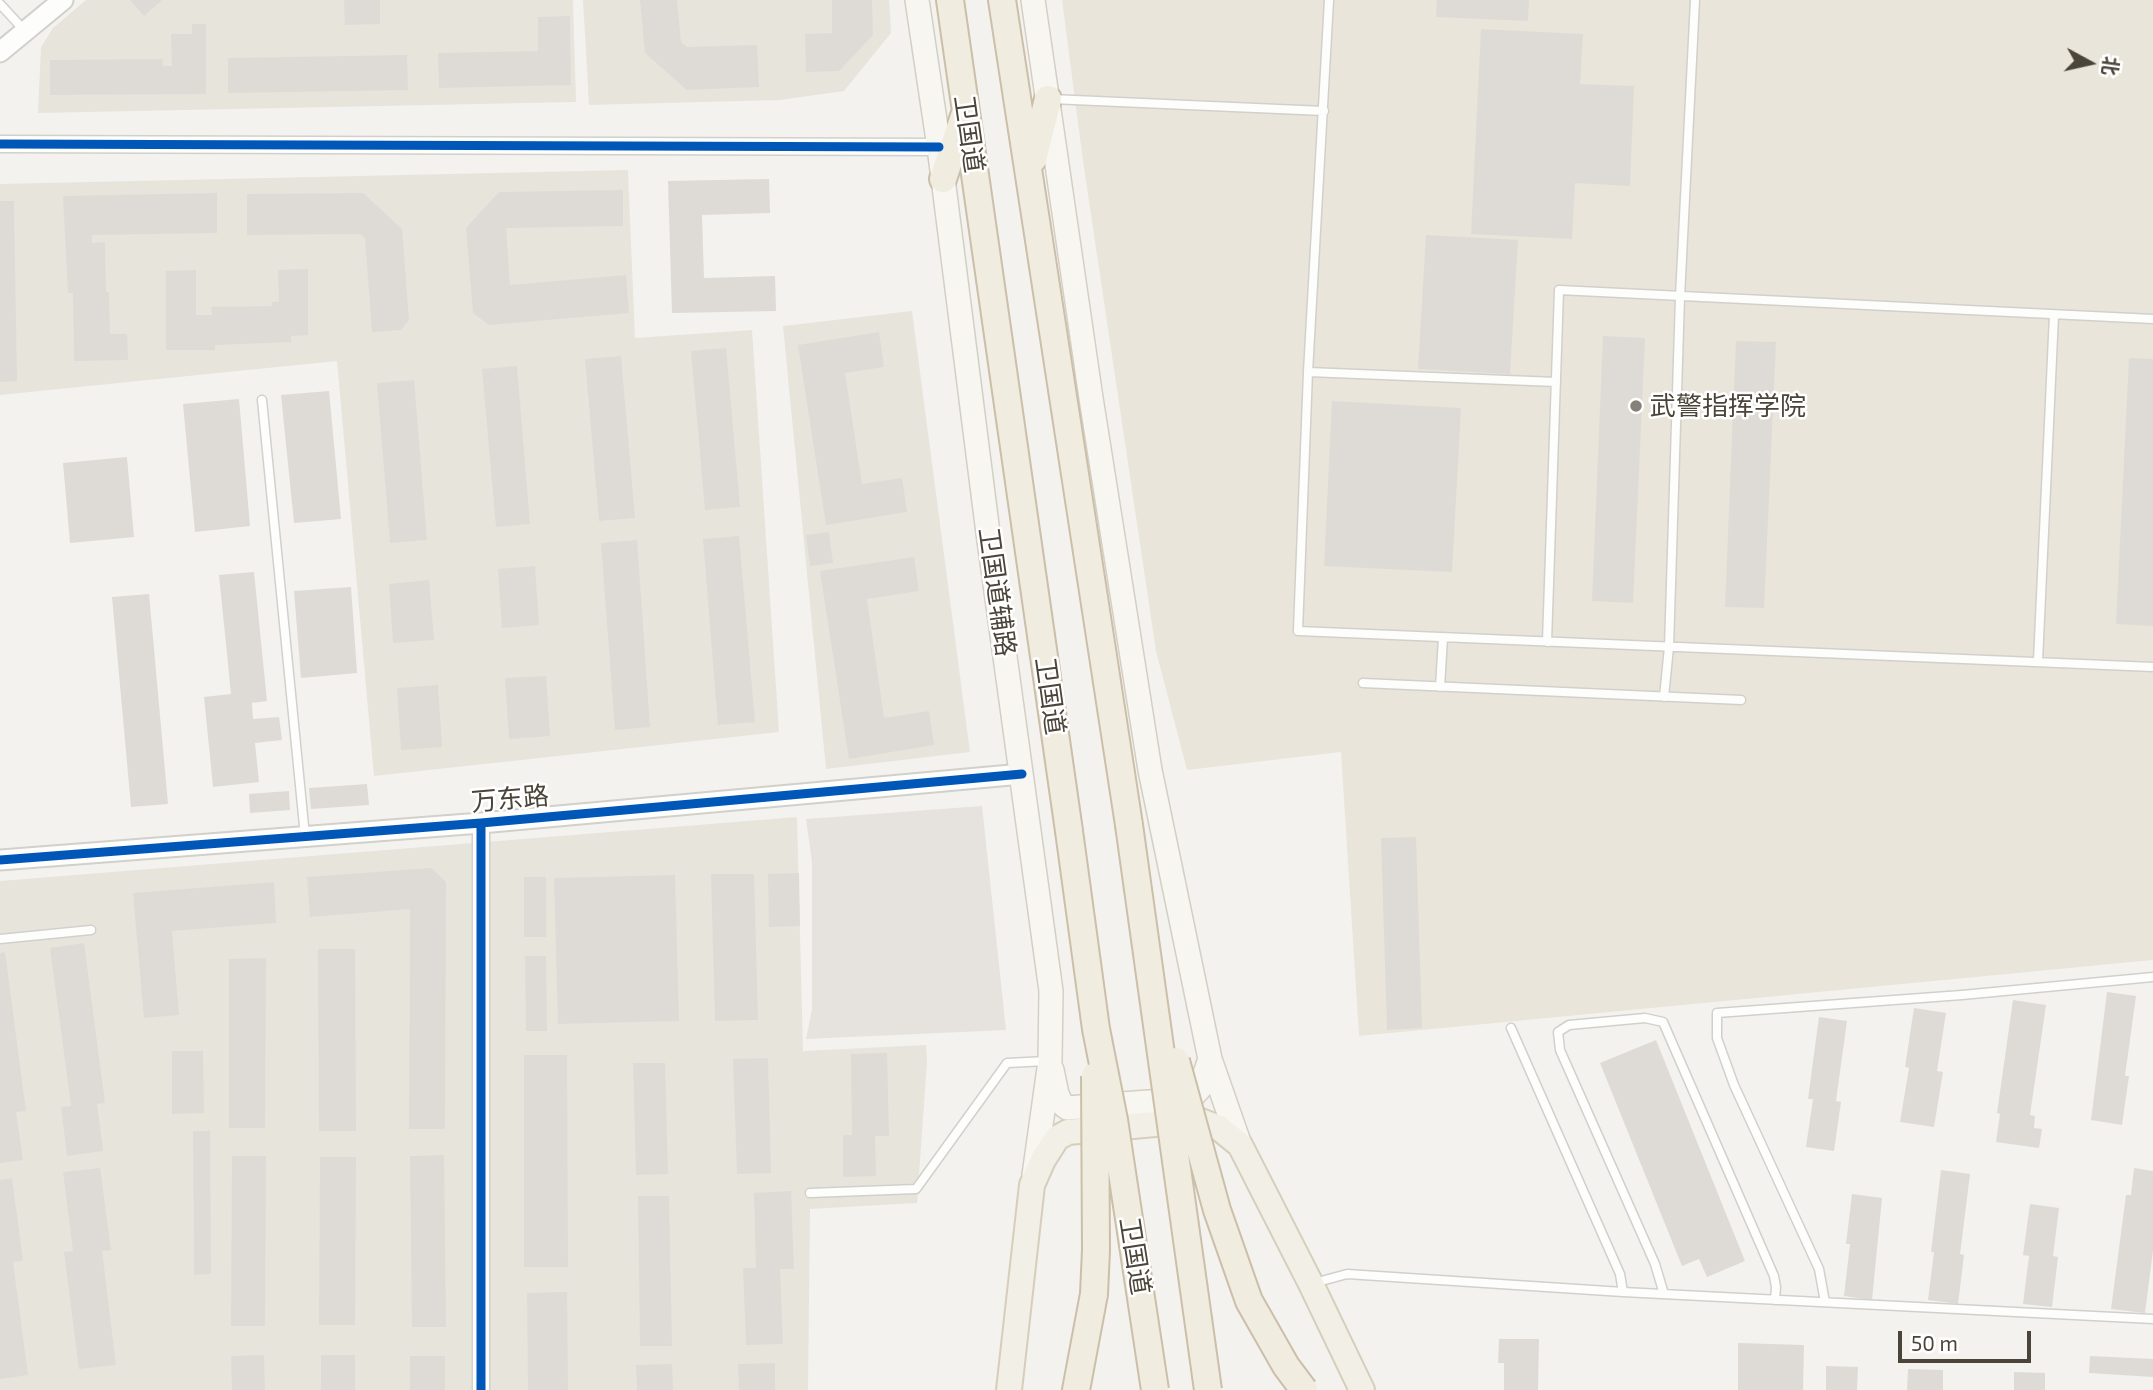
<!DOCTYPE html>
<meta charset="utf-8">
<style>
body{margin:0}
#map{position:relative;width:2153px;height:1390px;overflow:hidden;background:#f4f2ee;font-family:"Exo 2","Noto Sans SC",sans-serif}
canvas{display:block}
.north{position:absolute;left:2055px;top:28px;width:70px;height:70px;-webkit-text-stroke:5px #fff;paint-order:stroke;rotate:98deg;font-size:19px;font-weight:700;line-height:28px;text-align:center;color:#4b4439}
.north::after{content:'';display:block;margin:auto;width:24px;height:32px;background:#4b4439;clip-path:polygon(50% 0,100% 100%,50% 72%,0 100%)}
.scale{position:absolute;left:1898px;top:1331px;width:133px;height:32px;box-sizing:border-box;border:4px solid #4b4439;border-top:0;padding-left:9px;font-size:21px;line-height:24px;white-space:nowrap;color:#4b4439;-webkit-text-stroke:5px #fff;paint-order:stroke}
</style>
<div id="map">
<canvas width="2153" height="1390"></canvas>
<div class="north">北</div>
<div class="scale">50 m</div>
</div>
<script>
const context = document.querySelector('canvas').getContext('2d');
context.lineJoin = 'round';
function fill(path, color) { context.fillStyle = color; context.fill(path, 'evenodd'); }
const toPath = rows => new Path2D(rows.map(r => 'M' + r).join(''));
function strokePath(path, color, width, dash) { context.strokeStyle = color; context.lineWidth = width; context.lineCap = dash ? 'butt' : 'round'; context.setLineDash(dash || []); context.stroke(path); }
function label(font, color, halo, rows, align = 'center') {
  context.font = font + ' "Exo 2","Noto Sans SC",sans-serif'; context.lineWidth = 5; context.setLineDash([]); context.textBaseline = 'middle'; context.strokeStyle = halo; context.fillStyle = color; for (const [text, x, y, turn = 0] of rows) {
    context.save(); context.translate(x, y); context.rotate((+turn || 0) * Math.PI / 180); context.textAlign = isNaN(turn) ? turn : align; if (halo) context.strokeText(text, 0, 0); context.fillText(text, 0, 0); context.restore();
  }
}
const residential = toPath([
 [86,0,573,0,576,102,38,113,41,47,53,28],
 [583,0,889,0,891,33,844,91,780,100,589,105],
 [628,170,635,338,752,330,779,732,374,776,337,361,0,395,0,184],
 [912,311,970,752,826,769,783,326],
 [797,817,803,1051,926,1045,927,1062,917,1203,810,1209,808,1390,0,1390,0,881]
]);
const education = toPath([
 [1062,0,2153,0,2153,960,1359,1036,1341,752,1187,770,1156,651,1083,161]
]);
const parking = toPath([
 [982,806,1006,1030,806,1039,812,1009,812,862,806,819]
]);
const building = toPath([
 [130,0,162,0,144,16],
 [344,0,380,0,380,24,345,25],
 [640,0,677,0,681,42,687,47,757,45,759,87,687,90,645,53],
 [832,0,872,0,873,35,839,71,806,72,805,34,832,33],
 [1437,0,1529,0,1528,21,1436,17],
 [570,16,571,85,439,88,438,53,538,51,538,17],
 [192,24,206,24,206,94,50,95,50,60,162,59,163,66,172,66,171,34,192,34],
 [1481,29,1583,34,1580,84,1634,86,1630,186,1575,183,1572,239,1471,234],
 [407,55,408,90,228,93,228,58],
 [769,179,770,213,702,215,704,278,775,276,776,311,672,313,668,181],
 [623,190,623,226,506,228,510,285,626,275,629,313,489,325,473,313,466,228,499,192],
 [217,193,217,233,92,235,92,243,105,242,106,292,109,292,110,334,127,334,128,360,74,361,73,293,68,293,63,196],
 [363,193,402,229,409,320,401,330,372,332,365,238,360,234,247,235,247,194],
 [0,201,14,201,17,381,0,382],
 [1426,235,1518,240,1510,374,1418,369],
 [308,269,308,335,291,336,291,342,215,345,215,350,166,350,166,271,196,270,196,315,212,315,211,307,272,306,272,302,279,302,278,270],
 [879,332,884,367,845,373,862,484,902,478,907,512,826,525,798,345],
 [1603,336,1645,338,1633,603,1592,601],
 [1736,341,1776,342,1764,608,1725,607],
 [726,348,740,507,705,510,691,351],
 [621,356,635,518,599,521,585,359],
 [2129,358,2153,359,2153,626,2116,624],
 [517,366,530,524,496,527,482,369],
 [414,380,427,540,390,543,377,383],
 [329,391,341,519,294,523,281,395],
 [239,399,250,526,195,532,183,404],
 [1332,401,1461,408,1452,572,1324,566],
 [127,457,134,537,70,543,63,463],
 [829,532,833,563,810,566,806,535],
 [739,536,755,722,718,725,703,539],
 [637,540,650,727,615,730,601,543],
 [914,557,919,591,867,599,884,718,929,711,934,745,849,759,820,571],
 [535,566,539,625,502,628,498,569],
 [254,572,267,701,252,703,253,719,279,717,282,740,255,743,259,782,213,787,204,697,231,694,219,575],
 [429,580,434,640,393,643,389,584],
 [351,587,357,673,301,678,294,591],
 [149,594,168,804,131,807,112,597],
 [546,676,550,736,509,739,505,678],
 [438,685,442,747,401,750,397,688],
 [367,784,369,805,311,809,309,788],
 [289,791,290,810,250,813,249,794],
 [1416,837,1422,1028,1387,1030,1381,838],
 [431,868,446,882,445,1129,409,1129,410,909,310,917,307,877],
 [799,873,800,926,769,927,768,874],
 [711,874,754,874,758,1020,715,1021],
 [675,875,679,1021,558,1024,554,878],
 [524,877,546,877,546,937,524,937],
 [274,882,276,923,172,931,179,1015,144,1018,133,893],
 [84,943,105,1103,97,1104,103,1151,67,1156,61,1107,71,1106,50,948],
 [318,949,355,949,356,1131,319,1131],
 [5,952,26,1111,16,1112,23,1160,0,1163,0,953],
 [525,956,546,956,547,1031,526,1031],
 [266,958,265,1128,229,1128,229,959],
 [2107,992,2136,996,2125,1076,2129,1076,2122,1125,2091,1120],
 [2013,1000,2046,1005,2030,1115,2035,1116,2034,1128,2042,1129,2039,1148,1996,1142,2000,1114,1997,1113],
 [1914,1008,1946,1013,1937,1071,1943,1072,1934,1127,1900,1122,1909,1068,1905,1067],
 [1819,1017,1847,1021,1836,1101,1841,1102,1834,1151,1806,1147,1813,1099,1808,1099],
 [1656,1040,1745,1261,1707,1277,1699,1259,1682,1266,1600,1063],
 [172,1051,203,1051,204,1113,172,1114],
 [887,1053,889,1136,875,1136,876,1176,843,1177,843,1135,852,1135,851,1054],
 [524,1055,567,1055,568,1267,524,1267],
 [768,1058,771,1173,737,1174,733,1059],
 [633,1063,665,1063,668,1174,636,1175],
 [193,1131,210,1131,211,1274,194,1275],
 [444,1155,446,1327,412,1327,410,1156],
 [232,1156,266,1156,265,1326,231,1326],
 [320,1157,356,1157,355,1325,319,1325],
 [100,1168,111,1250,102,1251,116,1365,79,1369,64,1252,73,1251,63,1172],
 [2134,1168,2153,1171,2153,1251,2145,1313,2111,1309,2126,1195,2131,1195],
 [1941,1170,1970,1174,1960,1254,1964,1255,1958,1304,1928,1300,1934,1252,1931,1252],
 [12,1178,23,1261,13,1262,28,1375,0,1379,0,1180],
 [791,1191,794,1269,780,1269,783,1344,746,1345,743,1268,756,1268,754,1193],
 [1852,1194,1882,1198,1872,1300,1844,1296,1850,1244,1846,1244],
 [638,1196,669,1196,672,1346,640,1346],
 [2030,1204,2059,1208,2053,1256,2058,1257,2052,1307,2023,1304,2029,1256,2023,1255],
 [567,1292,568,1390,528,1390,527,1293],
 [1499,1339,1539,1339,1538,1390,1504,1390,1504,1363,1498,1363],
 [1738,1343,1804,1345,1803,1390,1738,1390],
 [264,1355,265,1390,232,1390,231,1356],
 [321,1355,355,1355,355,1390,321,1390],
 [410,1356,445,1356,445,1390,410,1390],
 [2090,1356,2153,1359,2153,1377,2089,1373],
 [775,1363,775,1390,739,1390,738,1364],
 [672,1364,673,1390,637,1390,636,1365],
 [1826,1366,1858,1367,1857,1390,1826,1390],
 [1908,1369,1943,1370,1943,1390,1907,1390],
 [2014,1372,2045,1373,2045,1390,2014,1390]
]);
const service = toPath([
 [1329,0,1308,372,1298,631,2153,667],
 [0,4,24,30],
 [1051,99,1324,111],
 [1308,372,1556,382],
 [262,400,305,836],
 [1547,642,1559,290,2153,319],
 [2038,661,2054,315],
 [1363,683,1741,700],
 [1440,687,1443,638],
 [1664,697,1669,647,1680,297,1695,0],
 [0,939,91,930],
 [1511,1028,1620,1274,1623,1292],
 [810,1193,916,1189,1007,1063,1047,1061],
 [1314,1283,1347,1274,1623,1292,2153,1319],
 [1664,1294,1655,1264,1560,1050,1558,1032,1569,1025,1645,1018,1663,1022,1774,1276,1776,1287,1775,1300],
 [1825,1302,1819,1269,1734,1085,1717,1038,1717,1013,1962,995,2153,977]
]);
const minor = toPath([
 [0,144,939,147],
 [481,1390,481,823]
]);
const tertiary = toPath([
 [0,52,63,0],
 [0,860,481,823,1022,774]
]);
const secondary = toPath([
 [917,0,939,147,988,533,1051,991,1050,1061,1034,1175],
 [1033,0,1091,398,1150,770,1210,1059,1240,1145],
 [1052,1070,1057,1094,1061,1103,1067,1108,1190,1099,1200,1088,1210,1059]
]);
const primary = toPath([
 [1009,1390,1032,1185,1043,1160,1057,1138,1068,1132,1198,1120,1219,1128,1240,1145,1311,1284,1362,1390]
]);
const trunk = toPath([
 [950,0,1069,831],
 [1002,0,1129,825],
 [1033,159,1048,99],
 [943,179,964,116],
 [1076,1390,1094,1294]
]);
const trunkBridge = toPath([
 [1129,825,1208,1390],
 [1069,831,1096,1029,1114,1120,1155,1390],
 [1176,1061,1217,1210,1249,1301,1286,1366,1304,1390],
 [1094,1294,1096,1250,1095,1076]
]);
const cycleway = toPath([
 [0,144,939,147],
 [0,860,481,823,1022,774],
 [481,1390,481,823]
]);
const markers = [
 [1636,406,7,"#868178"]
];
const streetNames = [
 ["卫国道",969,134,82],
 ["卫国道辅路",997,592,82],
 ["卫国道",1050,696,82],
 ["万东路",510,799,-5],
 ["卫国道",1135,1256,81]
];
const poiNames = [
 ["武警指挥学院",1650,406]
];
fill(residential, '#e7e4dc');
fill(education, '#eae5da');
fill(parking, '#e6e3df');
fill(building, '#dedbd6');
strokePath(service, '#d2d0cb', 11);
strokePath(minor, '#d2d0cb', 19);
strokePath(tertiary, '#d2d0cb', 23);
strokePath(secondary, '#d3cfc5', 26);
strokePath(primary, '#d6cebb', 28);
strokePath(trunk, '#ccbfa9', 30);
strokePath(service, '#fdfdfc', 8);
strokePath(minor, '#fdfdfc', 16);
strokePath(tertiary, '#fdfdfc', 19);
strokePath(secondary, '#f7f6f1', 23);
strokePath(primary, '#f2efe6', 24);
strokePath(trunk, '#f0ece0', 26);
strokePath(trunkBridge, '#ccbfa9', 30, []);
strokePath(trunkBridge, '#f0ece0', 26);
strokePath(cycleway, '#0057b8', 9);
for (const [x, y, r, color] of markers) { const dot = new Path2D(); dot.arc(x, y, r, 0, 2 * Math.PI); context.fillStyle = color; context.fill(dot); strokePath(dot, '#fff', 2.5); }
label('26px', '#4b4439', '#fff', streetNames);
label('26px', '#4b4439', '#fff', poiNames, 'left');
</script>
